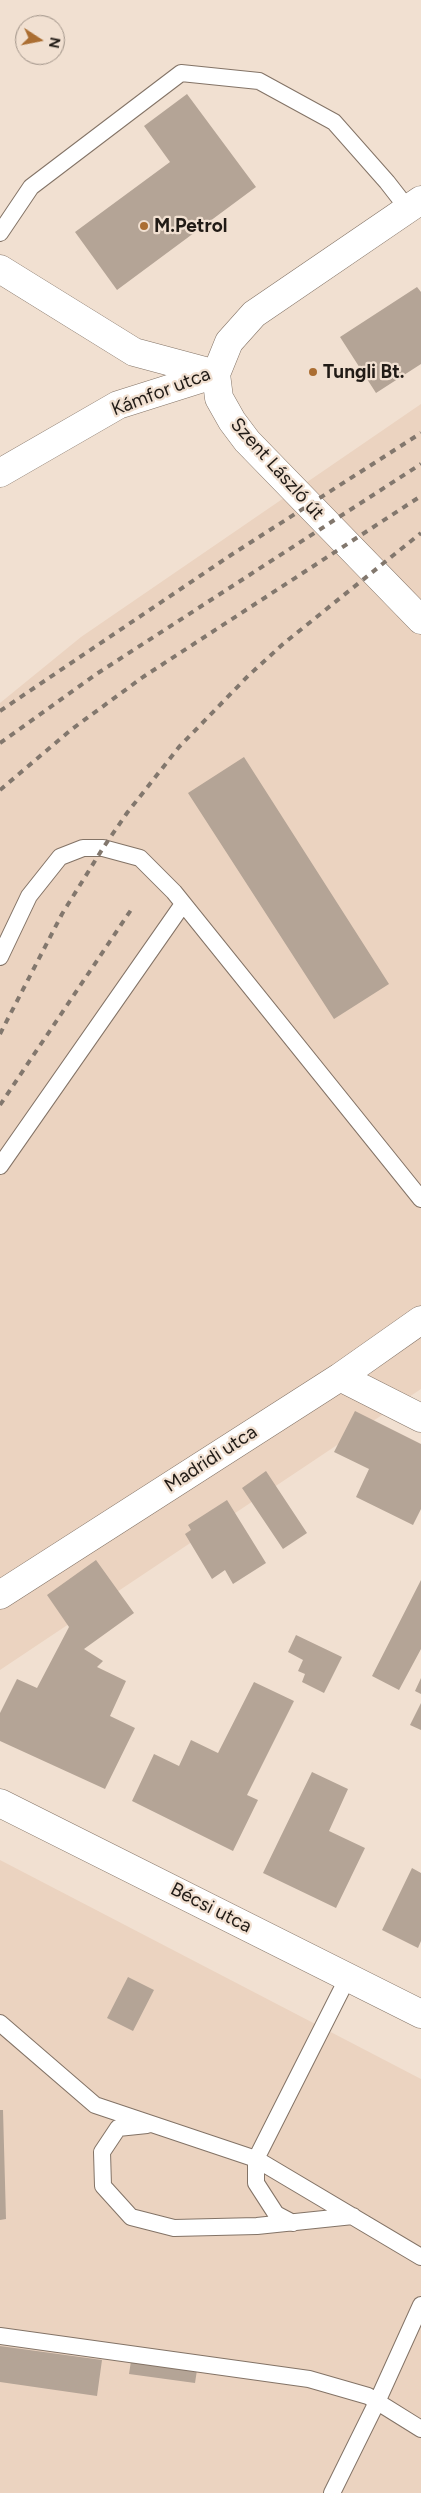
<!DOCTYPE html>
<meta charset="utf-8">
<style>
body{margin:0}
#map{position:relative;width:421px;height:2493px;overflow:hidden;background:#f1e0d1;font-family:Figtree,sans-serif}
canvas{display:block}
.north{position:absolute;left:15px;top:15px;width:50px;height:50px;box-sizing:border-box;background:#f1e0d1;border:1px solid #9e9186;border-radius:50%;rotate:101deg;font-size:14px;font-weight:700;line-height:20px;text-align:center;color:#211b16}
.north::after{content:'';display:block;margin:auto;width:18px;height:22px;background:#ab6e32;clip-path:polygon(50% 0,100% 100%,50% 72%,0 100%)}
</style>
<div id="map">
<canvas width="421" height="2493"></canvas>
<div class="north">N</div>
</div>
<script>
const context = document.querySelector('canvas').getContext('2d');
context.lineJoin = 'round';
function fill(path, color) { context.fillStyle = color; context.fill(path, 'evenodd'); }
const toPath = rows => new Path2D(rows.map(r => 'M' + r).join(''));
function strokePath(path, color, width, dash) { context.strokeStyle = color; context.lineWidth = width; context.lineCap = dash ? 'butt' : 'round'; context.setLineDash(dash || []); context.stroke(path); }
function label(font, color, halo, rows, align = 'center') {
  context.font = font + ' Figtree,sans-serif'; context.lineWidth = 4.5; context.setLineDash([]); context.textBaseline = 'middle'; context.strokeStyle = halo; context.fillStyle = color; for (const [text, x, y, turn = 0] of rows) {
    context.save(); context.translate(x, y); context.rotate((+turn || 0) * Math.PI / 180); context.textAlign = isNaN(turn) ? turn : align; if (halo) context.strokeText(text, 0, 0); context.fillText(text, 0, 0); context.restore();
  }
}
const built = toPath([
 [421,404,421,1389,0,1670,0,703,81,637],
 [0,1860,421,2079,421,2493,0,2493]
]);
const building = toPath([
 [187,94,256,187,117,290,75,232,170,162,144,126],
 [417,287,421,292,421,364,376,393,340,337],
 [244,757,389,984,334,1019,188,793],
 [355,1411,421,1444,421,1509,413,1525,356,1497,369,1469,334,1452],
 [266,1471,307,1533,283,1549,242,1488],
 [227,1500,266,1563,233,1584,225,1570,212,1579,185,1534,191,1530,188,1525],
 [96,1560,134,1613,84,1649,103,1661,97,1667,126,1681,110,1716,135,1728,105,1789,0,1741,0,1713,17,1679,37,1688,69,1627,47,1595],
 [421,1580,421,1649,399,1690,372,1676],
 [296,1635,342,1657,324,1693,302,1682,305,1674,298,1671,303,1660,288,1652],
 [421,1678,421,1694,415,1691],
 [254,1682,294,1701,247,1795,258,1800,233,1851,132,1801,154,1754,179,1766,191,1740,218,1753],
 [421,1703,421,1730,410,1725],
 [312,1772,348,1789,329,1831,365,1848,336,1908,263,1873],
 [412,1868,421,1873,421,1941,418,1948,382,1930],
 [128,1977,154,1990,133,2031,107,2018],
 [0,2110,3,2110,6,2219,0,2220],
 [0,2346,102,2360,97,2396,0,2382],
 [131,2361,197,2370,195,2383,129,2374]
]);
const service = toPath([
 [0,233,31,187,181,73,259,81,334,122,387,182,408,209],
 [0,957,29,896,60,857,83,848,103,848,140,858,174,892,421,1199],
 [0,1166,183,904],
 [348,1977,256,2159,421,2257],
 [0,2023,95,2105,256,2159,256,2183,276,2214,293,2223],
 [147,2125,118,2128,102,2152,103,2186,131,2217,174,2228,257,2226,353,2216],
 [0,2336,309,2379,368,2396,421,2429],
 [332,2493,377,2402,421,2305]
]);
const minor = toPath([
 [0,269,134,352,216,374],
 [0,473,118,405,216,374],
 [340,1377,421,1418],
 [0,1595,340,1377,421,1320],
 [0,1803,421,2014]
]);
const tertiary = toPath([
 [421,200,254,314,229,342,216,374,219,398,232,421,247,441,421,620]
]);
const rail = toPath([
 [0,711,231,555,421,433],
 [0,743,98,673,421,464],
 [0,790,72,729,143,677,421,496],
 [0,1034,62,914,103,848,127,813,179,747,248,676,283,644,421,533],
 [0,1105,133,907]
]);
const markers = [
 [144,226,5,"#ab6e32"],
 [313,372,5,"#ab6e32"]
];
const poiNames = [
 ["M.Petrol",154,226],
 ["Tungli Bt.",323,372]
];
const streetNames = [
 ["Kámfor utca",161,392,-21],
 ["Szent László út",277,469,48],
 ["Madridi utca",211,1459,-33],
 ["Bécsi utca",211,1908,27]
];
fill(built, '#ebd3c0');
fill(building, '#b4a496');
strokePath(service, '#837366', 18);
strokePath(minor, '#837366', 29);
strokePath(tertiary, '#837366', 29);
strokePath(service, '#fff', 16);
strokePath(minor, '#fff', 28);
strokePath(tertiary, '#fff', 28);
strokePath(rail, '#82776d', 4, [6, 6]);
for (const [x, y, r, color] of markers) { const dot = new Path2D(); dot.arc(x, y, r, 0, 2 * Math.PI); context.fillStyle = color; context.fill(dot); strokePath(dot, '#f1e0d1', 2); }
label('bold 19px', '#211b16', '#f1e0d1', poiNames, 'left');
label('19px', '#211b16', '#f1e0d1', streetNames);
</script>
